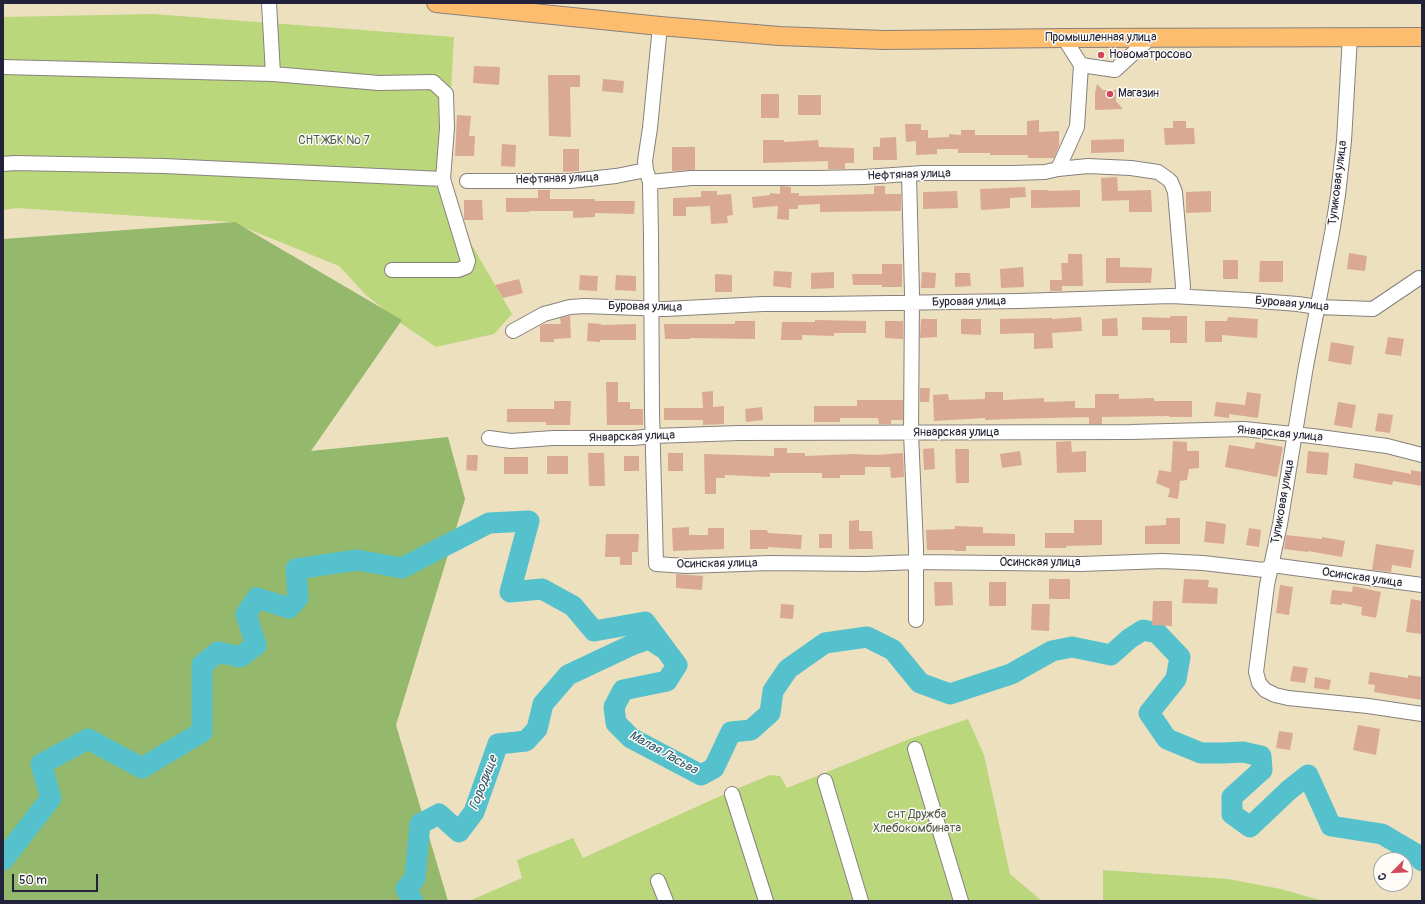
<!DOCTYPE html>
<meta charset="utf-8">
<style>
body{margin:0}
#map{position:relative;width:1425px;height:904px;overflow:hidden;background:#ece0bf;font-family:Pangolin,sans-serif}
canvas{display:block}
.frame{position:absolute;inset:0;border:4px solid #22223b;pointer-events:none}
.north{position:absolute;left:1373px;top:852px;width:40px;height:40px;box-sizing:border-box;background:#fdfcf7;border:1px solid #a5a5ac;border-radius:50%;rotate:246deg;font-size:11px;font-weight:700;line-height:16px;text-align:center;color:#22223b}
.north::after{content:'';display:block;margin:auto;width:14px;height:18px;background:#d1495b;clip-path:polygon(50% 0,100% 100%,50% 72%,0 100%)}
.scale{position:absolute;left:12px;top:874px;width:86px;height:18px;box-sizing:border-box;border:2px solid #22223b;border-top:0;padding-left:5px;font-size:12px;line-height:14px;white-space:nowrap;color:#22223b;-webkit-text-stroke:3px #fdfcf7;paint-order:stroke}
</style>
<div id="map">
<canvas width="1425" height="904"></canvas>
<div class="frame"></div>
<div class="north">С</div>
<div class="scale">50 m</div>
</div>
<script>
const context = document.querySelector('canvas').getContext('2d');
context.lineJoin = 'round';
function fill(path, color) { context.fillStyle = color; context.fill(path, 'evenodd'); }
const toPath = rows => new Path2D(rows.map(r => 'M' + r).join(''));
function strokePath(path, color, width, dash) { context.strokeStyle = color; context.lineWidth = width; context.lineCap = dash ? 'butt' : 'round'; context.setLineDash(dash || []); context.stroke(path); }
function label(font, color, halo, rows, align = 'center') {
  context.font = font + ' Pangolin,sans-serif'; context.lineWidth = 3; context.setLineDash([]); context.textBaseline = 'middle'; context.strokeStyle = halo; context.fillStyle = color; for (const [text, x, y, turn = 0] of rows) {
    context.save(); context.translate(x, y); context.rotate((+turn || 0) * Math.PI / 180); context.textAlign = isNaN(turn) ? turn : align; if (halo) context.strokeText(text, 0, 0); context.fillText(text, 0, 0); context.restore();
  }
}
const green = toPath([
 [153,14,454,37,446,179,459,223,512,314,494,334,436,347,402,324,366,295,339,266,231,222,17,208,3,210,3,17],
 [968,719,984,755,1010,874,1042,901,469,901,522,878,517,860,573,838,583,858,736,789,770,775,780,776,787,788,912,738],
 [1103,870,1228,879,1281,889,1323,901,1103,901]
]);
const forest = toPath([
 [235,222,402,320,311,451,448,437,465,499,396,725,448,901,3,901,3,239]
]);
const river = toPath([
 [3,860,51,798,41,764,88,739,142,768,202,732,202,665,218,652,240,657,256,645,246,614,257,598,289,608,298,598,296,569,357,560,402,568,489,523,529,521,510,592,542,589,573,606,594,631,645,622,677,665,667,681,623,690,614,707,616,723,631,738,701,775,714,768,731,732,751,730,770,713,773,691,788,669,825,643,867,637,893,650,920,683,950,694,1011,674,1052,651,1072,647,1111,655,1129,639,1143,630,1157,633,1180,657,1176,679,1149,713,1167,739,1201,753,1223,753,1243,752,1261,756,1262,770,1232,797,1232,814,1250,827,1289,790,1308,775,1331,826,1382,834,1416,854,1422,861],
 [413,901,406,889,415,878,420,824,439,814,459,832,474,812,498,744,526,741,537,729,543,704,568,675,634,644,649,639,666,650]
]);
const building = toPath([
 [474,66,500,67,499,85,473,83],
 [548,75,580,75,580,87,570,87,571,137,549,136],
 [603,79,624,81,623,93,602,91],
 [1097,84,1103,90,1116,90,1116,101,1123,109,1095,110,1095,93],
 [761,94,779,94,779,118,761,118],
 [798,95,821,95,821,115,798,115],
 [457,115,471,116,469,136,475,136,474,156,455,156],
 [1039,120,1039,132,1059,131,1059,146,1054,158,1028,158,1028,155,990,155,990,153,958,153,958,149,937,149,937,154,916,155,916,141,906,142,905,124,921,124,921,130,928,130,928,138,949,137,949,134,961,135,961,130,975,130,975,135,1027,135,1027,121],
 [1173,121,1186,121,1186,128,1194,128,1195,144,1165,145,1164,128,1173,128],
 [896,137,897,160,873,160,873,147,880,147,880,138],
 [1124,139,1124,152,1091,153,1091,140],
 [763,140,784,140,784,142,818,140,819,147,854,148,854,163,845,163,845,169,828,169,828,161,763,163],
 [502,144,516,145,515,167,501,166],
 [672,147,695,147,695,170,672,171],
 [563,149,579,149,579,171,563,172],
 [1117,177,1118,191,1151,190,1152,212,1129,212,1129,200,1102,201,1101,178],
 [780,186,791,187,791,193,799,193,799,196,874,194,874,186,885,186,885,194,901,194,901,211,820,212,820,204,798,205,798,209,789,209,789,220,777,219,778,206,753,208,752,197,770,195,770,193,780,194],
 [1025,187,1026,197,1010,198,1010,208,981,210,980,189],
 [538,190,550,190,550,199,595,199,595,201,635,201,634,214,595,213,595,217,573,218,573,211,529,211,529,212,506,212,506,198,538,198],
 [1031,190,1048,190,1048,191,1080,190,1080,207,1031,208],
 [701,191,717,191,717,195,731,194,733,215,727,216,728,223,711,224,710,206,686,207,686,216,673,216,673,198,701,197],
 [957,191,958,208,923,209,923,192],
 [1211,191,1211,212,1186,213,1186,192],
 [464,200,482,200,483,220,464,220],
 [1349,253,1367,256,1365,271,1347,269],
 [1068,254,1082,254,1083,286,1062,286,1062,291,1050,291,1050,280,1062,280,1061,263,1068,263],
 [1106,258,1120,258,1120,267,1152,268,1151,283,1106,283],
 [1223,260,1238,260,1238,279,1223,279],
 [1260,261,1283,261,1283,282,1259,282],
 [882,264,902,264,902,287,882,287,882,285,853,285,852,274,882,274],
 [1023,267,1024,287,1001,288,1000,269],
 [774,271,792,272,791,288,773,286],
 [834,272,834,288,811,289,811,273],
 [922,272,936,273,935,288,921,288],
 [955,273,970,273,971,286,955,287],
 [715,274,732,275,732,292,715,292],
 [580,275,598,276,597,291,579,290],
 [616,275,636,276,636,291,615,290],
 [519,279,523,293,503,298,495,285],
 [570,316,571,338,554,339,554,342,540,342,540,326,544,324,561,324,560,318],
 [1170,316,1187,316,1187,343,1170,343,1170,330,1142,330,1142,317,1170,318],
 [1081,317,1082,331,1052,333,1053,348,1034,349,1034,333,1000,334,1000,319,1052,318,1052,319],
 [1228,317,1258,319,1257,338,1222,335,1222,342,1205,342,1205,321,1227,321],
 [1117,318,1118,336,1102,336,1102,319],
 [921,319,937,319,937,337,920,338],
 [961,319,981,319,981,335,961,334],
 [815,320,866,321,866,333,834,333,834,336,802,335,802,340,781,340,782,322,815,322],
 [735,321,755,321,755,339,690,338,690,339,665,339,664,324,735,324],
 [885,321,903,321,903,339,885,338],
 [588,323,601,324,601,325,636,324,636,340,600,340,600,342,587,341],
 [1388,337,1404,339,1401,356,1385,354],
 [1331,342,1354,346,1351,365,1328,361],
 [606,382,618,382,618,402,630,402,630,409,643,409,643,425,607,425],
 [920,388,930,388,929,402,920,402],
 [713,391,713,407,724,406,724,424,703,425,703,420,664,420,664,408,703,408,702,392],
 [985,392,1003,392,1003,400,1044,398,1044,402,1075,401,1075,408,1095,408,1095,394,1119,394,1119,399,1154,398,1154,401,1192,401,1192,417,1169,417,1169,416,1102,417,1102,424,1089,424,1089,417,1009,419,985,420,985,418,934,421,933,395,948,394,949,400,985,399],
 [1247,392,1261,394,1258,418,1229,414,1229,418,1214,416,1216,402,1245,405],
 [857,400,903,400,903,420,891,420,891,424,879,424,878,418,840,418,840,422,814,422,814,406,857,406],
 [554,401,571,401,570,425,546,425,546,422,507,422,507,409,554,409],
 [1338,402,1356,405,1352,428,1334,425],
 [762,407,763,420,746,422,745,409],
 [1378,413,1393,415,1390,433,1375,431],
 [1071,441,1072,452,1086,451,1086,472,1057,473,1056,442],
 [1173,441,1187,442,1187,451,1199,451,1199,468,1189,469,1187,480,1180,481,1178,499,1168,497,1170,489,1156,483,1159,470,1171,472],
 [1256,442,1283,447,1277,477,1225,467,1229,445,1254,449],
 [774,448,787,448,787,453,805,453,805,456,854,454,875,455,903,453,904,477,891,478,890,467,865,467,865,475,840,475,840,478,822,478,822,473,770,473,770,477,725,475,725,478,716,478,716,494,705,494,704,454,774,456],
 [934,448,935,469,924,470,923,449],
 [955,449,969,449,969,483,956,483],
 [1020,451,1022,465,1002,468,1000,454],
 [1308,451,1329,453,1327,475,1306,473],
 [588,453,604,453,605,486,589,486],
 [668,453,683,453,683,471,668,471],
 [467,455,478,455,477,471,466,470],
 [547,456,568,456,568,474,547,474],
 [624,456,639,456,639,471,624,471],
 [504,457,528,457,528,474,504,474],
 [1355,463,1411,474,1411,470,1422,472,1422,486,1393,481,1392,485,1353,478],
 [1166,518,1180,518,1180,544,1145,544,1145,526,1166,525],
 [859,520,859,531,872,531,873,549,849,549,849,521],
 [1074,520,1102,520,1102,545,1066,546,1066,548,1045,548,1045,533,1074,533],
 [1206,521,1226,524,1224,544,1204,542],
 [955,526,983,527,983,533,1015,534,1015,546,966,546,966,551,955,551,955,550,927,550,926,530,955,529],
 [689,527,689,535,708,535,708,528,724,528,724,549,673,551,672,528],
 [1249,528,1261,530,1259,547,1246,545],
 [750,530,767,530,768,533,802,535,801,549,768,547,768,549,750,549],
 [606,534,639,534,638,552,632,552,632,565,620,565,620,557,605,557],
 [819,534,832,534,832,548,819,548],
 [1286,535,1322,539,1322,537,1345,541,1342,557,1308,551,1308,552,1284,549],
 [1376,544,1414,550,1411,568,1392,565,1391,572,1372,570],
 [676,574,703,576,702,590,676,588],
 [1049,579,1070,579,1070,599,1049,599],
 [1184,579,1209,580,1208,587,1218,588,1217,604,1182,603],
 [934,582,952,582,953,605,935,606],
 [989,582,1006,582,1006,606,989,606],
 [1280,585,1293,587,1289,615,1276,613],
 [1353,586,1381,592,1376,618,1361,615,1362,607,1342,603,1342,605,1330,604,1332,590,1352,592],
 [1411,599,1422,601,1421,634,1406,632],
 [1153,601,1172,601,1172,626,1152,625],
 [781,604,794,605,793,619,780,618],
 [1032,604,1050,604,1049,631,1031,630],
 [1293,666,1308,668,1305,683,1290,681],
 [1370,672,1408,678,1408,675,1422,677,1422,700,1374,692,1375,685,1368,684],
 [1315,677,1331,680,1329,690,1314,688],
 [1358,725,1380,729,1376,755,1353,750],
 [1279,731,1293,733,1290,750,1276,748]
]);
const minor = toPath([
 [660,26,650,128,645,161,646,170,650,182,651,235,652,413,656,564,686,566,770,563,865,564,916,562,1081,564,1163,561,1203,563,1264,570,1271,566,1279,566,1422,585],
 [1350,36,1344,141,1338,195,1332,233,1306,366,1280,524,1267,585,1256,672,1259,683,1265,690,1275,695,1288,698,1368,706,1422,714],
 [1064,38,1081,65,1115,70,1150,38],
 [3,67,273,74,269,3],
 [3,164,14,163,164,166,443,179,447,128,446,94,433,82,379,83,273,74],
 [1058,169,1077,127,1081,65],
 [909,174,912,294,911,433,916,548,916,620],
 [467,181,570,181,616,176,646,170],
 [650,182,691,178,817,178,864,177,923,173,1013,173,1045,172,1058,169,1088,166,1131,168,1158,172,1168,179,1171,182,1175,192,1183,286,1182,296],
 [392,270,458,270,466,267,468,261,443,179],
 [513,331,544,314,570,307,585,306,665,309,763,304,824,304,1019,301,1171,296,1246,300,1298,304,1317,307,1373,309,1419,278],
 [489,438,511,441,553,438,634,438,653,436,739,433,1131,432,1244,429,1312,436,1387,446,1422,455],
 [915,749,961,901],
 [825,781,861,901],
 [732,794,766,901],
 [658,881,666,901]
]);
const major = toPath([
 [436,3,660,26,779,36,884,40,1064,38,1422,37]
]);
const markers = [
 [1101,55,4,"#d1495b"],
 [1110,94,4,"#d1495b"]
];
const streetNames = [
 ["Промышленная улица",1101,38],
 ["Нефтяная улица",909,175,-2],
 ["Нефтяная улица",557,179,-2],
 ["Тупиковая улица",1338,183,-83],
 ["Буровая улица",969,302,-1],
 ["Буровая улица",1292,304,5],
 ["Буровая улица",645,307,1],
 ["Январская улица",956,433],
 ["Январская улица",1280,434,5],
 ["Январская улица",632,437,-2],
 ["Тупиковая улица",1283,502,-80],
 ["Осинская улица",1040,563],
 ["Осинская улица",717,564,-1],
 ["Осинская улица",1362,578,8]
];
const poiNames = [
 ["Новоматросово",1109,55],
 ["Магазин",1118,94]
];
const parkNames = [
 ["СНТ ЖБК № 7",334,141],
 ["снт Дружба",917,815],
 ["Хлебокомбината",917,829]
];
const waterNames = [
 ["Малая Ласьва",663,753,29],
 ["Городище",484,783,-69]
];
fill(green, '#bbd77c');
fill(forest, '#94b86c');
strokePath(river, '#55c1cd', 21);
fill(building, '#daa993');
strokePath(minor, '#87817d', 16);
strokePath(major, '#87817d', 20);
strokePath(minor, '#fff', 14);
strokePath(major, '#fcbd6f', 18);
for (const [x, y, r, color] of markers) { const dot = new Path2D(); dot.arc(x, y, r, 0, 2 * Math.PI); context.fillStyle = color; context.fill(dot); strokePath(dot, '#fdfcf7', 1.5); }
label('12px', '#22223b', '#fdfcf7', streetNames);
label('12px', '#22223b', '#fdfcf7', poiNames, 'left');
label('12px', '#50584e', '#fdfcf7', parkNames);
label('italic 13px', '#345a6e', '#fdfcf7', waterNames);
</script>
